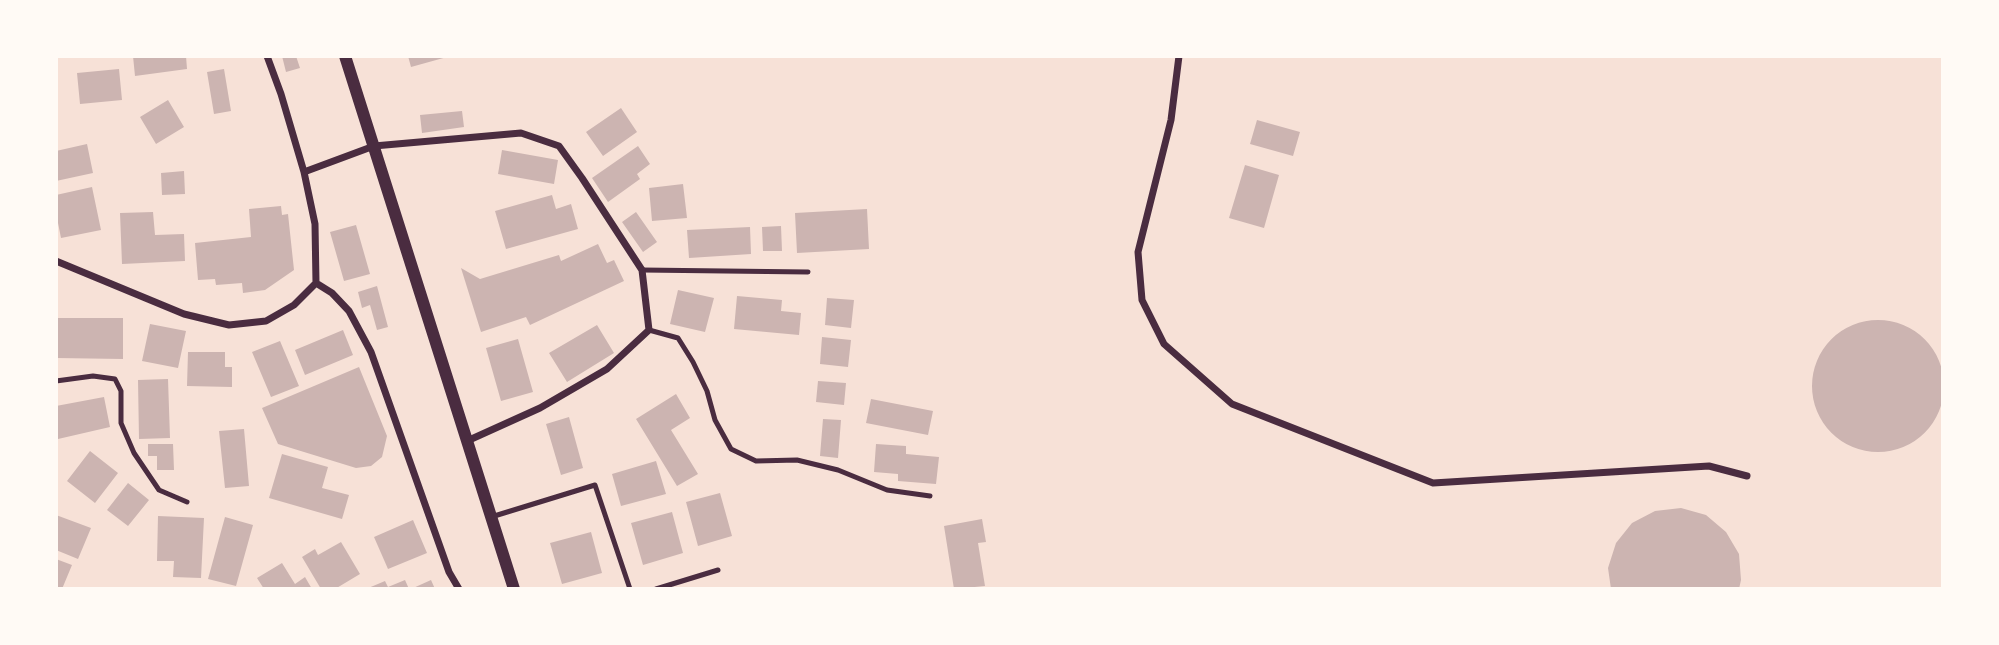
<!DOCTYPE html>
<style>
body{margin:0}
#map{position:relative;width:1999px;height:645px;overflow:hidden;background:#f7e1d7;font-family:"Archivo Narrow",sans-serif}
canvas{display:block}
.frame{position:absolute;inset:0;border:58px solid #fffaf5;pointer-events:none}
</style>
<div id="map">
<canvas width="1999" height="645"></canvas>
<div class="frame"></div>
</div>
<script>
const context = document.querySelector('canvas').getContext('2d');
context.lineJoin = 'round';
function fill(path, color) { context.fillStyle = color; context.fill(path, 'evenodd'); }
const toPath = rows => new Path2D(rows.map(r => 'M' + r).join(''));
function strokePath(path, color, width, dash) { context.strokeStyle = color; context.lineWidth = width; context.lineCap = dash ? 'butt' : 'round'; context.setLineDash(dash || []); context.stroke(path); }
const building = toPath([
 [133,56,186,56,187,69,135,76],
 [282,56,296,56,300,68,286,72],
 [408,56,447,56,447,57,411,67],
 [119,69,122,100,80,104,77,73],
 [224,69,231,111,214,114,207,72],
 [168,100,184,127,156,144,140,117],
 [621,108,637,132,603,156,586,132],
 [462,111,464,127,422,133,420,115],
 [1257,120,1300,132,1293,156,1250,144],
 [87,144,93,173,56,181,56,151],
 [638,146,650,164,637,174,640,179,608,202,592,178],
 [502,150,558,160,554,184,498,174],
 [1245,165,1279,175,1264,228,1229,218],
 [184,171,185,194,162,195,161,173],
 [683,184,687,218,652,221,649,188],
 [92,187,101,230,61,238,58,223,56,223,56,195],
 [552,195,556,209,571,204,578,229,506,249,495,211],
 [281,206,282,215,288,214,294,270,265,290,243,293,242,283,216,285,215,279,198,280,195,243,251,237,249,209],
 [867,209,869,249,797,253,795,213],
 [153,212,155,235,184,234,185,261,122,264,120,213],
 [636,212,657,242,643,252,622,222],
 [356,225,370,274,344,281,330,232],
 [781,226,782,251,763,251,762,227],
 [750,227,751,254,689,258,687,230],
 [598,244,607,263,614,260,624,281,530,325,526,317,481,332,461,268,480,279,559,255,561,261],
 [377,286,388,327,377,330,370,305,362,308,358,292],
 [678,290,714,298,705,332,670,324],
 [737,296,782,300,781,311,801,313,799,335,734,329],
 [827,298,854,300,851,328,825,325],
 [56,318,123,318,123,359,56,358],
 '1812 386a66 66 0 1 1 132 0a66 66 0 1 1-132 0Z',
 [150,324,186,331,178,368,142,361],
 [597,325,614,353,567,382,549,353],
 [343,330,353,355,305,375,295,350],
 [822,337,851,340,848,367,820,364],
 [518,339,533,392,501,401,486,348],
 [280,341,299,386,271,397,252,352],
 [188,352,225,352,225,367,232,367,232,387,187,386],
 [359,367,387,436,382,457,371,466,356,468,278,444,262,408],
 [168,379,170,438,139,439,138,380],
 [818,381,846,383,844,405,816,402],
 [676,394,690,418,671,430,698,474,677,486,636,419],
 [104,397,110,427,58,439,56,406],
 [871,399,933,411,928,435,866,423],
 [569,417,583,468,561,475,546,424],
 [823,419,841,420,838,458,820,456],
 [244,429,249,486,225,488,219,431],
 [148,444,173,444,174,470,157,470,157,456,148,456],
 [876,444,906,446,906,454,939,457,936,484,898,481,898,474,874,472],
 [90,451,118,473,95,503,67,481],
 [282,454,328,467,322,488,349,495,342,519,269,498],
 [656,461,666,494,621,506,612,474],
 [128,483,149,500,128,526,107,510],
 [720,493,732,536,698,546,686,502],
 [1681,508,1706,515,1726,532,1739,554,1741,580,1739,589,1611,589,1608,568,1616,543,1632,523,1655,511],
 [672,512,683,553,643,565,631,523],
 [56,515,91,528,78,559,56,550],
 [158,516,204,518,201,578,173,577,174,561,157,561],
 [225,517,253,525,236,586,208,579],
 [982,519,986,542,978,543,985,586,954,589,944,526],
 [413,520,427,553,388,569,374,537],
 [591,532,602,573,562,584,550,543],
 [341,542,360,574,335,589,321,589,302,557,315,549,318,555],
 [56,559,72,565,62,589,56,589],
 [282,563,295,584,305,577,312,589,264,589,257,578],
 [405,580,409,589,366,589,385,581,388,587],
 [431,580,435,589,411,589]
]);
const service = toPath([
 [642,270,808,272],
 [649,330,678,338,693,362,707,391,715,420,731,449,756,461,797,460,838,470,887,490,930,496],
 [56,381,93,376,115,379,121,391,121,423,134,453,159,490,187,502],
 [491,517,595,485,630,589],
 [656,589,718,570]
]);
const minor = toPath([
 [267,56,281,94,304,172],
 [1179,56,1171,120,1138,252,1142,300,1164,344,1232,404,1433,483,1709,466,1747,476],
 [56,261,184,314,229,325,266,321,294,305,316,283,315,224,304,172,374,146,521,133,559,146,582,178,642,270,649,330,607,369,540,408,467,441],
 [316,283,332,293,349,311,371,352,449,572,459,589]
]);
const tertiary = toPath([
 [345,56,514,589]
]);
fill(building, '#ccb4b1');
strokePath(service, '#4a2c40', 5);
strokePath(minor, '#4a2c40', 7);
strokePath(tertiary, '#4a2c40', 12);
</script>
